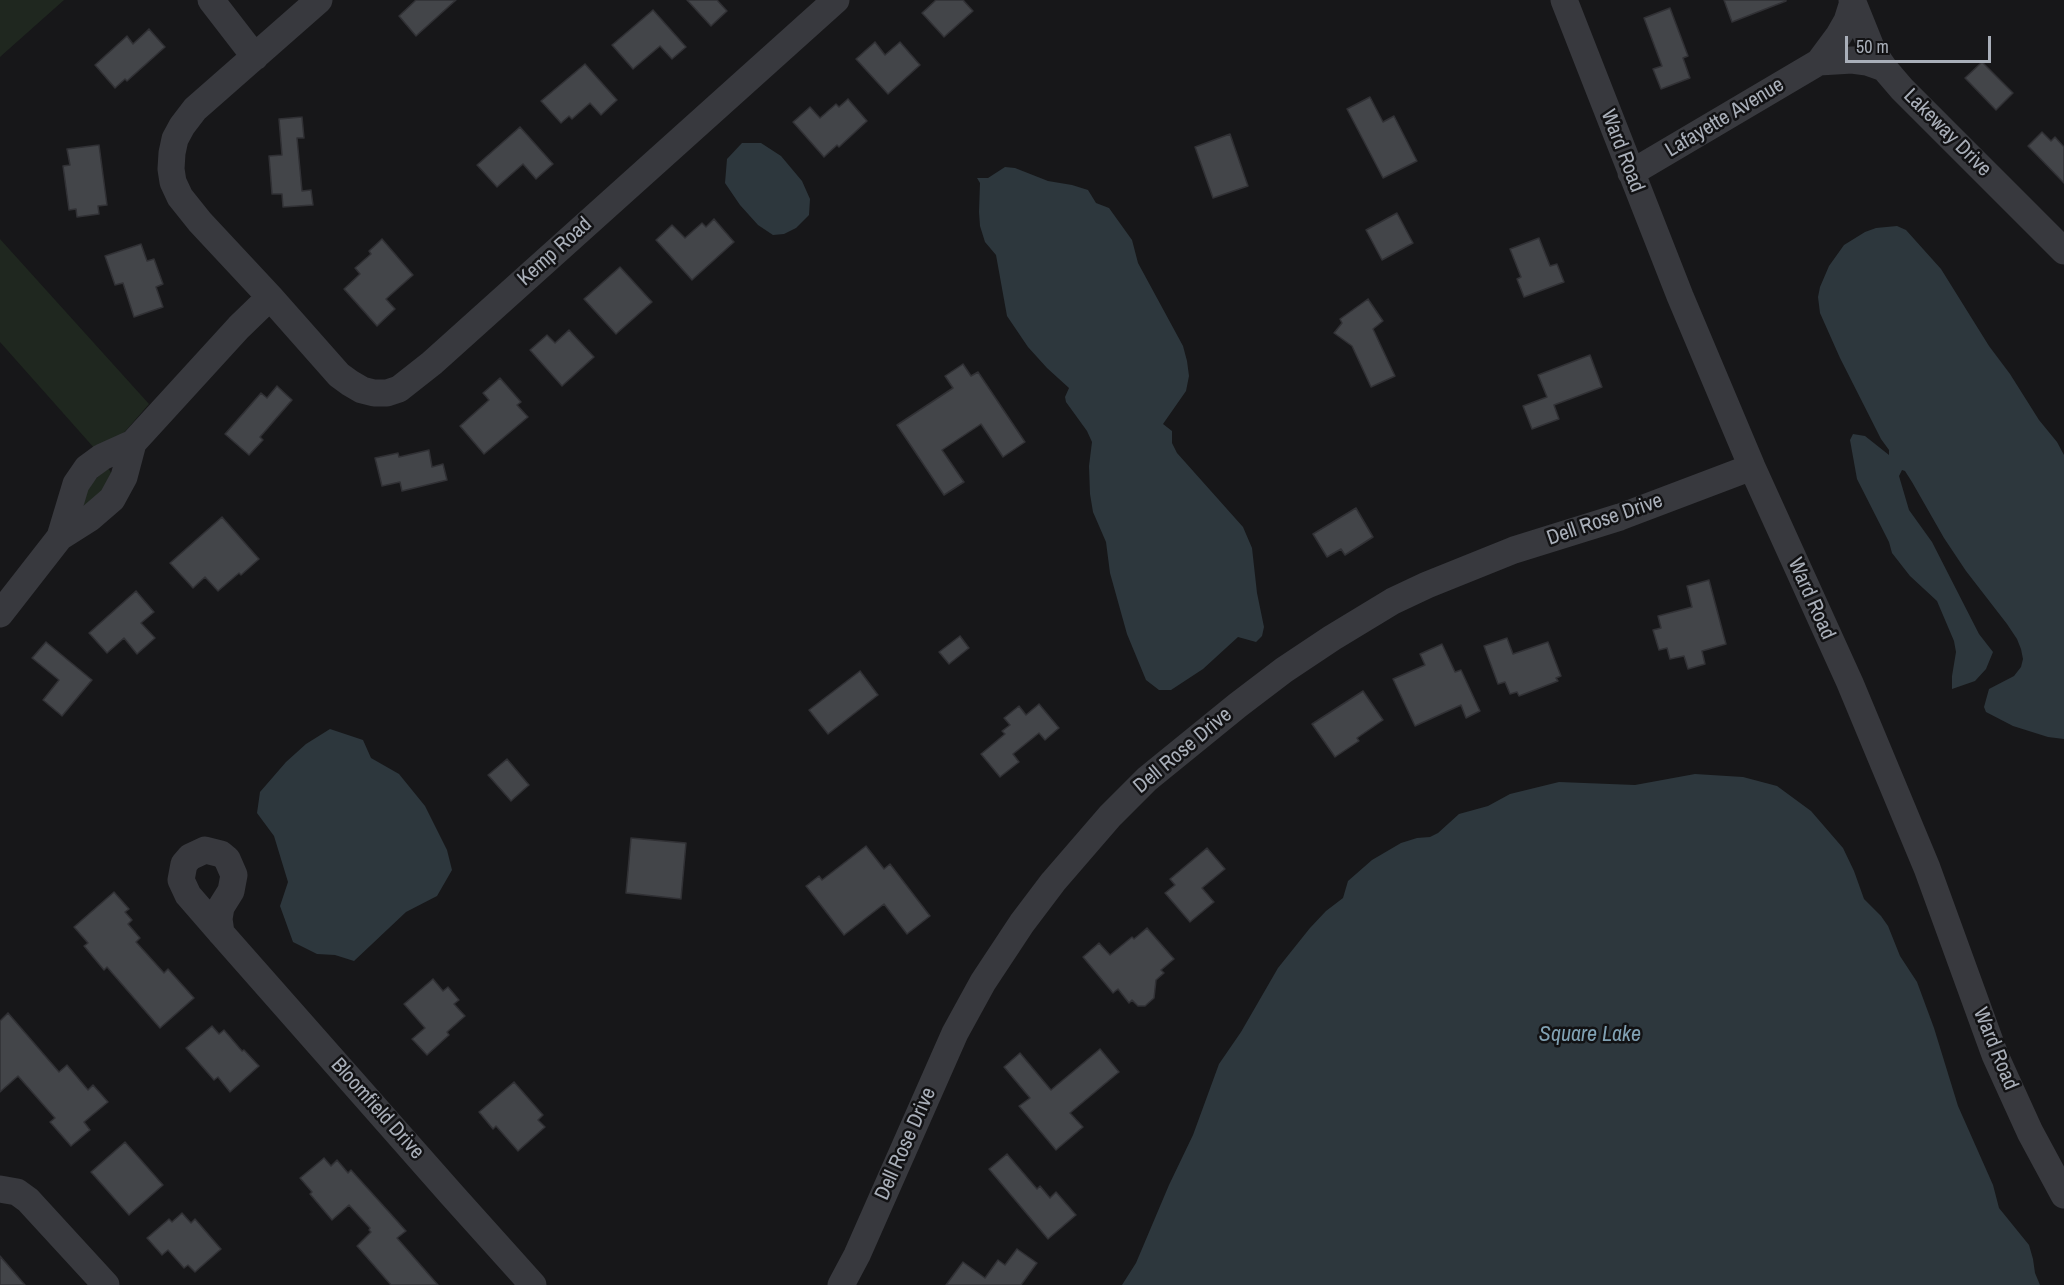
<!DOCTYPE html>
<style>
body{margin:0}
#map{position:relative;width:2064px;height:1285px;overflow:hidden;background:#171719;font-family:"Archivo Narrow",sans-serif}
canvas{display:block}
.scale{position:absolute;left:1845px;top:36px;width:146px;height:27px;box-sizing:border-box;border:3px solid #a9afb9;border-top:0;padding-left:8px;font-size:18px;line-height:21px;white-space:nowrap;color:#a9afb9;-webkit-text-stroke:4px #121214;paint-order:stroke}
</style>
<div id="map">
<canvas width="2064" height="1285"></canvas>
<div class="scale">50 m</div>
</div>
<script>
const context = document.querySelector('canvas').getContext('2d');
context.lineJoin = 'round';
function fill(path, color) { context.fillStyle = color; context.fill(path, 'evenodd'); }
const toPath = rows => new Path2D(rows.map(r => 'M' + r).join(''));
function strokePath(path, color, width, dash) { context.strokeStyle = color; context.lineWidth = width; context.lineCap = dash ? 'butt' : 'round'; context.setLineDash(dash || []); context.stroke(path); }
function label(font, color, halo, rows, align = 'center') {
  context.font = font + ' "Archivo Narrow",sans-serif'; context.lineWidth = 5; context.setLineDash([]); context.textBaseline = 'middle'; context.strokeStyle = halo; context.fillStyle = color; for (const [text, x, y, turn = 0] of rows) {
    context.save(); context.translate(x, y); context.rotate((+turn || 0) * Math.PI / 180); context.textAlign = isNaN(turn) ? turn : align; if (halo) context.strokeText(text, 0, 0); context.fillText(text, 0, 0); context.restore();
  }
}
const green = toPath([
 [0,0,64,0,0,57],
 [0,239,149,404,122,435,95,449,0,342],
 [108,468,112,474,104,491,85,507,83,504,83,490]
]);
const water = toPath([
 [742,143,761,143,781,156,802,181,810,199,809,215,796,228,784,234,773,235,758,225,740,205,725,183,727,159],
 [1005,167,1015,168,1048,181,1072,185,1088,190,1096,203,1109,208,1132,240,1138,263,1183,346,1187,361,1189,376,1186,391,1163,424,1172,431,1172,443,1177,453,1243,527,1252,548,1257,593,1264,627,1262,636,1256,642,1238,637,1203,669,1171,690,1159,690,1146,680,1127,634,1110,573,1106,542,1093,512,1090,494,1089,466,1092,442,1087,431,1066,402,1065,397,1069,388,1047,368,1028,347,1007,316,996,255,985,242,980,226,979,212,980,183,977,178,988,178],
 [1897,226,1906,230,1941,269,1989,346,2010,374,2039,420,2057,442,2064,455,2064,739,2048,737,2013,726,1986,712,1984,707,1989,689,2014,676,2021,667,2023,659,2021,649,2017,639,2007,624,1966,571,1944,538,1912,482,1905,471,1902,470,1899,476,1909,510,1932,542,1979,634,1993,652,1986,669,1975,681,1952,689,1952,676,1956,652,1954,641,1937,601,1910,576,1892,553,1889,542,1857,479,1850,440,1853,434,1865,436,1889,455,1889,450,1881,439,1840,358,1820,313,1818,297,1820,287,1829,266,1844,245,1865,232,1876,228],
 [330,729,363,740,371,758,399,774,425,806,447,850,452,870,437,896,406,912,354,961,335,955,317,954,293,942,280,906,288,882,274,836,257,813,260,792,286,762,306,744],
 [1695,774,1743,777,1777,786,1811,811,1843,848,1854,871,1864,899,1881,916,1888,926,1900,956,1917,982,1934,1028,1958,1106,1993,1185,1999,1208,2029,1245,2033,1259,2035,1273,2040,1285,1122,1285,1136,1263,1169,1185,1193,1135,1219,1064,1241,1032,1278,968,1310,928,1326,911,1343,898,1348,881,1372,860,1401,843,1417,838,1430,837,1438,833,1459,814,1488,806,1510,794,1559,782,1635,785]
]);
const building = toPath([
 [416,0,456,0,416,36,399,16,416,0],
 [687,0,717,0,727,11,711,26,687,0],
 [936,0,963,0,973,11,944,37,922,13,936,0],
 [1724,0,1786,0,1786,1,1732,22,1724,0],
 [1670,8,1688,56,1683,58,1690,78,1661,89,1653,69,1662,66,1644,18,1670,8],
 [653,10,686,47,672,59,660,46,633,69,612,45,653,10],
 [149,29,165,47,127,81,125,79,115,88,95,65,127,36,133,44,149,29],
 [875,42,885,55,900,42,920,65,888,94,856,59,875,42],
 [1982,62,2013,93,1996,110,1965,78,1982,62],
 [585,64,617,100,601,115,590,103,572,119,569,116,561,123,541,101,585,64],
 [1370,97,1383,122,1394,116,1417,161,1383,178,1347,109,1370,97],
 [848,99,867,121,839,147,837,145,824,157,793,122,810,107,820,118,836,104,839,107,848,99],
 [302,117,304,138,297,138,302,191,311,190,313,205,283,207,282,194,272,194,269,156,282,155,279,119,302,117],
 [520,127,553,164,536,179,523,164,497,187,477,165,520,127],
 [2042,132,2051,141,2055,137,2064,147,2064,183,2028,146,2042,132],
 [1230,134,1248,186,1213,198,1195,147,1230,134],
 [99,145,107,205,98,206,99,214,77,217,76,209,69,210,63,166,70,165,67,149,99,145],
 [1397,213,1413,243,1382,260,1366,230,1397,213],
 [714,219,734,242,692,280,656,240,672,225,685,238,702,223,706,227,714,219],
 [1539,238,1550,266,1557,264,1564,282,1524,297,1517,279,1521,277,1510,249,1539,238],
 [382,239,413,275,386,299,395,309,377,326,344,289,360,274,355,268,371,254,369,251,382,239],
 [141,244,147,261,154,259,163,284,156,287,163,307,134,317,123,283,115,285,105,256,141,244],
 [620,267,652,302,616,334,584,299,620,267],
 [1368,299,1383,321,1373,329,1395,376,1371,387,1352,346,1334,333,1342,323,1340,319,1368,299],
 [569,330,594,357,562,386,530,350,547,335,555,343,569,330],
 [1590,355,1602,387,1554,405,1559,419,1532,429,1523,406,1547,397,1538,375,1590,355],
 [963,364,971,376,978,372,1025,442,1003,457,981,424,942,450,964,482,944,495,897,425,953,388,945,376,963,364],
 [500,378,521,402,517,405,528,417,484,454,460,426,489,400,483,393,500,378],
 [277,386,292,400,260,437,263,440,249,455,225,434,261,393,267,398,277,386],
 [429,450,432,467,443,464,447,480,402,491,400,482,382,486,375,458,398,453,399,457,429,450],
 [1356,508,1373,537,1345,555,1341,549,1327,557,1313,534,1356,508],
 [222,517,259,559,241,575,239,573,218,591,205,577,193,588,170,563,222,517],
 [1709,580,1726,644,1702,651,1705,664,1688,669,1684,656,1670,659,1667,648,1659,650,1653,630,1661,628,1658,616,1692,607,1687,586,1709,580],
 [136,591,154,612,141,623,155,638,137,654,124,638,107,653,89,633,136,591],
 [960,636,969,648,949,664,939,652,960,636],
 [1507,638,1513,654,1548,642,1561,676,1556,678,1558,681,1519,696,1517,692,1510,694,1505,682,1498,684,1484,646,1507,638],
 [46,642,92,680,62,716,43,700,59,680,32,658,46,642],
 [1442,644,1455,672,1461,670,1480,711,1466,718,1461,705,1415,726,1393,679,1425,665,1420,654,1442,644],
 [860,671,878,695,828,734,809,710,860,671],
 [1363,691,1383,720,1357,738,1359,741,1335,757,1312,724,1363,691],
 [1039,704,1059,728,1045,740,1039,733,1013,754,1019,762,1000,777,981,754,1005,734,1002,731,1010,725,1004,718,1019,706,1026,715,1039,704],
 [507,759,529,785,511,801,488,775,507,759],
 [631,838,686,843,681,899,626,893,631,838],
 [866,846,884,869,890,864,930,916,907,934,884,904,844,935,806,886,819,876,822,880,866,846],
 [1207,848,1225,869,1202,888,1214,902,1190,922,1165,893,1175,885,1170,879,1207,848],
 [114,892,129,909,125,912,132,920,128,924,140,938,136,942,164,973,168,969,194,998,160,1028,107,967,104,970,84,946,88,943,74,927,114,892],
 [1147,928,1174,959,1161,970,1164,973,1156,980,1154,998,1145,1006,1138,1006,1132,1000,1129,1003,1118,989,1113,993,1083,957,1099,943,1110,955,1132,937,1134,939,1147,928],
 [433,979,443,991,448,987,459,1000,454,1004,465,1016,447,1032,449,1035,427,1055,412,1039,425,1028,404,1004,433,979],
 [8,1013,59,1072,67,1065,88,1090,93,1085,108,1102,84,1122,90,1130,71,1146,50,1122,55,1118,18,1076,0,1092,0,1021,8,1013],
 [212,1026,219,1034,224,1030,242,1051,244,1050,259,1066,230,1092,218,1077,214,1080,186,1048,212,1026],
 [1100,1049,1119,1072,1070,1113,1083,1127,1056,1150,1019,1106,1030,1098,1004,1067,1020,1053,1051,1090,1100,1049],
 [514,1082,543,1115,538,1120,545,1127,518,1151,496,1126,493,1129,479,1112,514,1082],
 [125,1142,163,1185,129,1215,91,1172,125,1142],
 [1007,1154,1037,1189,1040,1186,1050,1198,1056,1192,1076,1215,1048,1239,989,1169,1007,1154],
 [324,1158,331,1166,337,1160,348,1173,351,1170,389,1212,406,1231,397,1238,438,1285,391,1285,357,1246,371,1232,369,1230,370,1228,349,1205,332,1220,310,1194,312,1192,300,1178,324,1158],
 [182,1213,191,1223,195,1219,221,1249,195,1272,188,1265,184,1268,168,1250,162,1255,147,1238,169,1219,172,1222,182,1213],
 [1017,1249,1037,1263,1021,1285,946,1285,963,1262,985,1278,998,1260,1005,1265,1017,1249],
 [0,1256,25,1285,0,1285,0,1256]
]);
const minor = toPath([
 [211,0,255,57],
 [1564,0,1680,296,1752,467,1850,683,1927,868,1995,1055,2030,1132,2064,1195],
 [1852,0,1873,52,1884,68,1902,89,2064,251],
 [1819,62,1852,60,1867,62,1884,68],
 [1631,173,1819,62,1839,35,1847,21,1853,2],
 [270,297,339,375,350,383,362,390,374,393,387,393,399,389,432,363,836,0],
 [60,537,76,484,87,468,102,457,133,443,239,327,270,297,200,222,180,197,173,182,171,169,172,153,175,139,182,126,195,109,319,0],
 [0,614,60,537,90,518,112,499,124,477,133,443],
 [221,933,219,919,221,907,231,891,234,875,227,859,221,854,205,850,190,857,184,864,181,880,188,895,221,933,453,1196,533,1285],
 [0,1189,17,1192,28,1200,106,1285],
 [841,1285,857,1255,955,1033,983,982,1022,923,1053,882,1110,816,1147,779,1238,705,1284,670,1332,638,1393,601,1427,585,1514,550,1620,517,1752,467]
]);
const streetNames = [
 ["Lafayette Avenue",1725,118,-31],
 ["Lakeway Drive",1947,133,45],
 ["Ward Road",1622,151,69],
 ["Kemp Road",555,252,-42],
 ["Dell Rose Drive",1605,520,-19],
 ["Ward Road",1811,599,66],
 ["Dell Rose Drive",1183,751,-40],
 ["Ward Road",1995,1049,68],
 ["Bloomfield Drive",377,1109,48],
 ["Dell Rose Drive",906,1144,-66]
];
const waterNames = [
 ["Square Lake",1590,1035]
];
fill(green, '#1f271f');
fill(water, '#2d373d');
fill(building, '#434549');
strokePath(building, '#313135', 1.5);
strokePath(minor, '#38393e', 27);
label('21px', '#a9afb9', '#121214', streetNames);
label('italic 22px', '#80a1b3', '#121214', waterNames);
</script>
